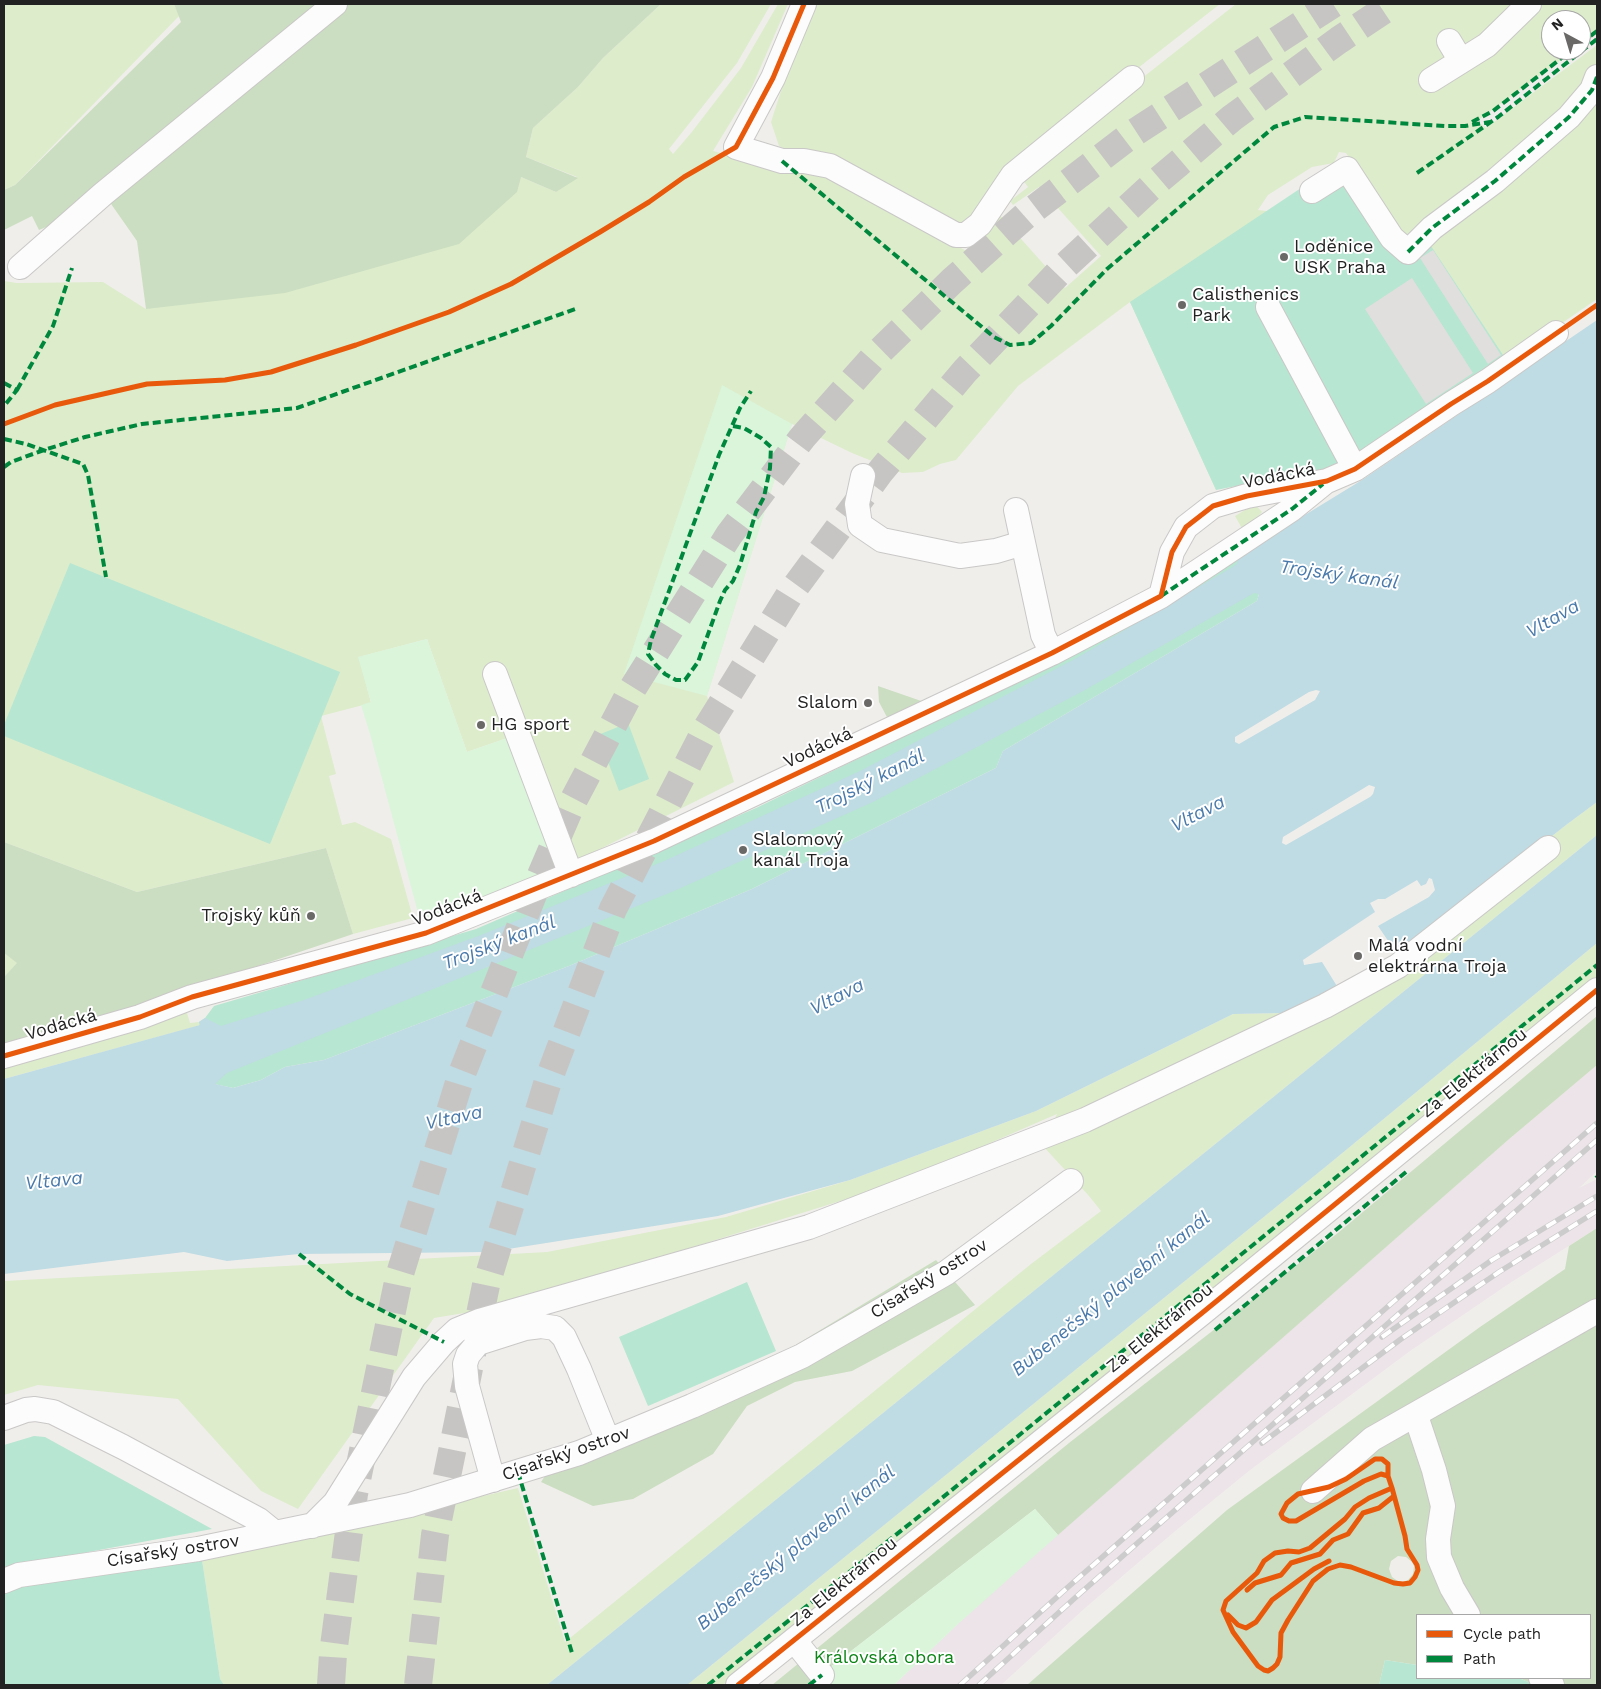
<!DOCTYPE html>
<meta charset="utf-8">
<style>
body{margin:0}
#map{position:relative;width:1601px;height:1689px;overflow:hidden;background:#f0eeeb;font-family:"Work Sans",sans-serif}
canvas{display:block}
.frame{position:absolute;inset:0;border:5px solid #222;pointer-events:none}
.legend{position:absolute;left:1416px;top:1614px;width:175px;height:65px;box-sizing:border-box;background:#fff;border:1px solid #a7a7a7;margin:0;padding:6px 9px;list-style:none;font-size:15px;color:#222}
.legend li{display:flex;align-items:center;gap:10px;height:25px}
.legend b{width:25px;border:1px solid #a7a7a7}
.north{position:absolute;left:1541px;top:10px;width:50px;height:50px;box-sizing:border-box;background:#fff;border:1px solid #a7a7a7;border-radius:50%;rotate:321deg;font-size:14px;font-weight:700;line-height:20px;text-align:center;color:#222}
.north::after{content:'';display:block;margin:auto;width:18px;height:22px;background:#6a6968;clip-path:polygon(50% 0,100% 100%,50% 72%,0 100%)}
</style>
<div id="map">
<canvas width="1601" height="1689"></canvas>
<div class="frame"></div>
<ul class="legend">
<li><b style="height:6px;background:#e8590c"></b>Cycle path</li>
<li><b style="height:6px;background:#00873e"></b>Path</li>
</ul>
<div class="north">N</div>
</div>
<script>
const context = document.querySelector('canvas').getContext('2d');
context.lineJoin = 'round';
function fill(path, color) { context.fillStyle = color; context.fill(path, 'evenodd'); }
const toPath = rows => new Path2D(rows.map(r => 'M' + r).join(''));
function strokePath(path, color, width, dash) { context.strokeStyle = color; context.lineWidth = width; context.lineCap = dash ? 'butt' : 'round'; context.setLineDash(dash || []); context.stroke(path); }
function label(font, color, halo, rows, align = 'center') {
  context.font = font + ' "Work Sans",sans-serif'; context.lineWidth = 4; context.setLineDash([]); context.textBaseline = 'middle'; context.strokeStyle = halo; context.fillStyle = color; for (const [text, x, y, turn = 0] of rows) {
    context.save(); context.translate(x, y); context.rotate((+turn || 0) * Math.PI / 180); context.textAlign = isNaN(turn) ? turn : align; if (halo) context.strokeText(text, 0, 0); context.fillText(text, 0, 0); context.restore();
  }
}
const industrial = toPath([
 [1597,1065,1597,1171,1579,1188,1597,1179,1597,1228,1510,1283,1410,1351,1250,1470,1174,1532,1085,1608,1001,1685,894,1685,983,1600,1508,1140]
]);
const grass = toPath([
 [4,4,174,4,179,16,15,185,4,190],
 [661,4,771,4,737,63,669,149,673,154,691,133,741,68,778,4,788,4,752,87,713,151,755,162,832,177,970,253,982,227,997,212,1065,288,1101,256,1039,187,1013,205,1010,201,1028,187,1019,175,1236,4,1597,4,1597,34,1581,45,1581,20,1551,20,1551,50,1575,50,1477,121,1486,128,1597,45,1597,299,1507,361,1398,236,1382,207,1346,153,1339,152,1334,163,1312,167,1268,195,1258,210,1275,212,1216,490,1130,302,1018,386,956,460,940,464,923,472,902,473,852,453,792,424,707,696,734,782,572,863,510,737,467,752,427,639,359,657,371,703,321,716,336,774,329,776,342,825,355,822,391,839,413,918,353,934,326,848,137,892,4,842,4,281,17,283,103,282,146,309,521,177,556,192,577,177,526,157,533,128,578,87,603,58],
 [817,4,1220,4,997,178,973,219,961,224,945,218,828,153,794,153,779,146,771,122,781,91],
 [1255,504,1262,512,1244,532,1235,516],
 [1597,802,1597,835,547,1685,224,1685,220,1679,202,1560,518,1488,565,1642,1031,1264,1101,1211,1089,1196,1042,1145,1057,1114,898,1183,501,1307,434,1318,298,1509,261,1491,178,1399,38,1385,4,1395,4,1281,547,1252,726,1217,850,1180,1036,1111,1233,1014,1284,1013,1399,957,1566,825],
 [1597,943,1597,976,723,1685,687,1685,1329,1164],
 [4,953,18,963,4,977],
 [185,1006,190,1023,199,1022,201,1025,4,1079,4,1058]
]);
const forest = toPath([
 [174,4,661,4,603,58,578,87,533,128,526,157,578,178,556,192,521,177,517,192,459,244,285,293,146,309,137,241,109,201,39,230,32,216,4,230,4,190,15,185,181,22],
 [878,686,927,703,888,719,879,702],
 [4,842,137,892,326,848,353,934,83,1025,4,1045,4,977,17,963,4,953],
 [1597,1016,1597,1065,1508,1140,1058,1535,1035,1509,807,1685,772,1685,1069,1443,1339,1232],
 [1597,1228,1597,1685,1535,1685,1519,1678,1590,1678,1590,1615,1417,1615,1417,1665,1385,1660,1379,1685,1027,1685,1227,1510,1480,1327,1565,1269,1569,1246],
 [1398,1556,1406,1557,1412,1562,1414,1566,1413,1574,1408,1580,1403,1582,1399,1582,1392,1577,1389,1569,1391,1561],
 [936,1260,975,1305,852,1371,795,1382,747,1406,713,1454,633,1499,593,1506,541,1482,564,1447,756,1369]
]);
const park = toPath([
 [722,385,792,424,707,696,624,674],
 [427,639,467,752,510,737,558,869,420,920,370,734,361,705,371,702,358,657],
 [1035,1509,1058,1535,958,1624,894,1685,807,1685]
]);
const pitch = toPath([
 [1349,156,1382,207,1398,236,1429,243,1507,361,1339,466,1216,490,1130,302],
 [1238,556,1259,594,1257,601,1003,751,996,768,752,889,569,966,324,1060,285,1067,261,1080,233,1088,214,1084,199,1022,205,1018,214,1006,476,929,756,808,965,707],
 [70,563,340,672,270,844,4,736,4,725],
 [628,723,649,779,619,791,598,735],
 [747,1282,776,1351,648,1406,619,1337],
 [34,1436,45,1437,212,1529,67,1556,202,1560,220,1679,224,1685,4,1685,4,1445],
 [1385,1660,1417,1665,1417,1678,1519,1678,1535,1685,1379,1685]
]);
const parking = toPath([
 [1433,250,1501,355,1488,364,1420,258],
 [1412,278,1473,373,1426,404,1365,309]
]);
const water = toPath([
 [1597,320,1597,802,1566,825,1399,957,1378,926,1429,897,1435,890,1432,879,1429,878,1426,884,1421,886,1417,880,1385,899,1378,899,1370,903,1375,912,1303,960,1304,965,1322,962,1340,991,1284,1013,1233,1014,1036,1111,850,1180,718,1216,489,1252,299,1254,227,1261,184,1252,4,1274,4,1079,200,1025,199,1022,205,1018,221,1026,304,1000,481,935,662,862,860,771,1075,659,1231,568,1237,564,1238,556,1362,480],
 [1254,593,1259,594,1257,601,1003,751,996,768,752,889,569,966,324,1060,285,1067,261,1080,233,1088,215,1084,227,1073,674,891,873,802,1085,690],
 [1316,690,1320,691,1315,700,1239,744,1235,742,1235,737,1309,692],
 [1369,785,1375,787,1373,794,1370,797,1286,845,1282,843,1283,837],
 [1597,835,1597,943,1329,1164,687,1685,547,1685]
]);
const highwayTunnel = toPath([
 [331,1685,333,1654,354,1494,399,1277,461,1076,538,882,572,803,631,691,729,535,802,438,873,358,952,281,1026,215,1132,134,1333,4],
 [418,1685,435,1535,486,1285,548,1081,613,909,705,731,790,594,880,472,965,371,1065,266,1153,185,1232,118,1339,40,1393,4]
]);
const minor = toPath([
 [804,4,773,78,736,147,782,161,804,161,830,166,956,235,966,235,980,224,1013,175,1132,78],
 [1449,41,1461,61],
 [1431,80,1487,45,1529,4],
 [1312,191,1347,169,1392,238,1408,252,1432,228,1495,181,1569,117,1592,90,1597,77],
 [20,267,103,194,335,4],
 [1268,307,1355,469],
 [863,476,857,504,860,525,882,540,960,556,996,551,1023,543],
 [1016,510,1043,635,1052,653],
 [1161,596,1292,509,1324,483],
 [495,674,571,875],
 [4,1056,140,1017,192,997,426,933,654,841,1052,653,1161,596,1172,552,1186,527,1213,506,1247,496,1327,481,1355,469,1451,404,1488,381,1556,333],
 [1416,1416,1434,1470,1443,1506,1438,1539,1439,1557,1452,1588,1468,1615],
 [4,1418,26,1410,35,1409,53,1412,123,1447,259,1520,275,1533],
 [493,1480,467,1386,465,1364,468,1355,478,1343,525,1328,541,1326,555,1328,564,1337,579,1369,608,1441],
 [1313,1491,1372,1439,1597,1311],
 [312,1526,335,1503,414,1377,444,1342,457,1330,479,1321,809,1227,1085,1120,1325,1006,1398,966,1548,848],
 [4,1581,19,1575,198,1549,410,1505,579,1453,692,1406,802,1356,946,1273,1071,1181],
 [794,1640,822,1675],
 [1541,1678,1552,1685],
 [738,1685,1202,1313,1597,990]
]);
const rail = toPath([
 [1382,1337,1492,1260,1597,1196],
 [1262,1443,1401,1339,1452,1304,1499,1272,1597,1211],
 [960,1685,1067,1588,1597,1123],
 [979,1685,1076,1597,1597,1140]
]);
const quiet = toPath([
 [1581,43,1597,31],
 [1472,122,1493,111,1572,50],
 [782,161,994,337,1010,345,1031,343,1051,326,1107,269,1274,127,1305,117,1445,126,1465,126,1490,122],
 [1417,173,1498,117,1597,39],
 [1408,252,1432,228,1495,181,1569,117,1592,90,1597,77],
 [4,383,17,390,4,406],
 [17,390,53,326,72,268],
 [733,426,744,428,761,438,771,447,770,468,764,497,756,512,740,565,733,581,725,590,720,601,698,662,685,680,676,680,665,674,656,665,648,654,651,640,719,455,740,408,751,391],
 [4,439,26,444,83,464,88,475,106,577],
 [4,467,11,462,44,450,85,437,142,424,297,408,578,308],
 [1161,596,1292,509,1323,484],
 [1596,1178,1597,1177],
 [299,1254,350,1294,444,1342],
 [1215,1330,1406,1172],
 [518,1472,572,1653],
 [708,1685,937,1502,1597,965],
 [809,1685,822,1675]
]);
const cycleway = toPath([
 [4,424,55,405,147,384,225,380,271,372,356,345,449,312,511,284,600,232,649,202,684,177,736,147,773,78,804,4],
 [4,1056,140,1017,192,997,426,933,654,841,1052,653,1161,596,1172,552,1186,527,1213,506,1247,496,1327,481,1355,469,1451,404,1488,381,1597,305],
 [1388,1476,1381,1474,1364,1481,1296,1521,1289,1521,1283,1518,1281,1514,1287,1503,1298,1494,1329,1487,1346,1479,1375,1459,1382,1459,1388,1464,1388,1476,1392,1488],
 [1392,1488,1405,1536,1407,1549,1417,1565,1418,1570,1415,1577,1410,1583,1403,1584,1394,1583,1351,1567,1340,1565,1328,1569,1313,1581,1288,1620,1281,1633,1280,1657,1277,1664,1273,1668,1268,1671,1264,1670,1258,1666,1233,1632,1223,1610,1226,1601,1257,1573,1264,1561,1275,1553,1288,1551,1299,1552,1310,1548,1345,1519,1355,1507,1369,1498,1392,1488],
 [1247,1590,1255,1583,1281,1575,1291,1563,1320,1554,1333,1540,1348,1534,1363,1513,1379,1508,1394,1496],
 [1228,1615,1238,1625,1246,1628,1256,1622,1272,1600,1314,1569,1329,1561],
 [738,1685,1202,1313,1597,990]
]);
const markers = [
 [1284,257,5,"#6a6968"],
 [1182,305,5,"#6a6968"],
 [868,703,5,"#6a6968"],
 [481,725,5,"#6a6968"],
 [743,850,5,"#6a6968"],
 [311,916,5,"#6a6968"],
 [1358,956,5,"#6a6968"]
];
const poiNames = [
 ["Loděnice",1294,247],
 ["USK Praha",1294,268],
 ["Calisthenics",1192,295],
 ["Park",1192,316],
 ["Slalom",858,703,"right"],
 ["HG sport",491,725],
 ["Slalomový",753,840],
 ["kanál Troja",753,861],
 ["Trojský kůň",301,916,"right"],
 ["Malá vodní",1368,946],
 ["elektrárna Troja",1368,967]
];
const streetNames = [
 ["Vodácká",1279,476,-11],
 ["Vodácká",818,748,-25],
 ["Vodácká",447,908,-21],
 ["Vodácká",61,1025,-16],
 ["Za Elektrárnou",1474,1073,-39],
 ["Císařský ostrov",929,1279,-32],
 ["Za Elektrárnou",1160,1328,-39],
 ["Císařský ostrov",566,1454,-19],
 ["Císařský ostrov",173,1551,-9],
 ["Za Elektrárnou",844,1582,-39]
];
const parkNames = [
 ["Královská obora",884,1658]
];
const waterNames = [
 ["Trojský kanál",1339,575,8],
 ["Vltava",1553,619,-30],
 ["Trojský kanál",870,782,-27],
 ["Vltava",1198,814,-27],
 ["Trojský kanál",499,943,-21],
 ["Vltava",837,997,-27],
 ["Vltava",454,1118,-12],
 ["Vltava",54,1181,-6],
 ["Bubenečský plavební kanál",1111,1294,-39],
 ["Bubenečský plavební kanál",796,1548,-39]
];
fill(industrial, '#ede4e9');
fill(grass, '#ddeccb');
fill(forest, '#cbdec1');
fill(park, '#daf5da');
fill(pitch, '#b7e6d2');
fill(parking, '#e0dfde');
fill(water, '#bfdbe3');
strokePath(highwayTunnel, '#c7c5c3', 28, [28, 14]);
strokePath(minor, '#c9c8c7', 26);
strokePath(minor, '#fdfcfc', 24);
strokePath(rail, '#ccc', 5.5);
strokePath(rail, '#fff', 4, [11]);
strokePath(quiet, '#00873e', 4, [8, 4]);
strokePath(cycleway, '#e8590c', 5);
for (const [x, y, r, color] of markers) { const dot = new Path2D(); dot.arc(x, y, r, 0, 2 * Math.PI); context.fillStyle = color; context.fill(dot); strokePath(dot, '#fff', 2); }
label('18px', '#222', '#fff', poiNames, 'left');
label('18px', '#222', '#fff', streetNames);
label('18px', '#0c8416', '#fff', parkNames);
label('italic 19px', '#4a7aab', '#fff', waterNames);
</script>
